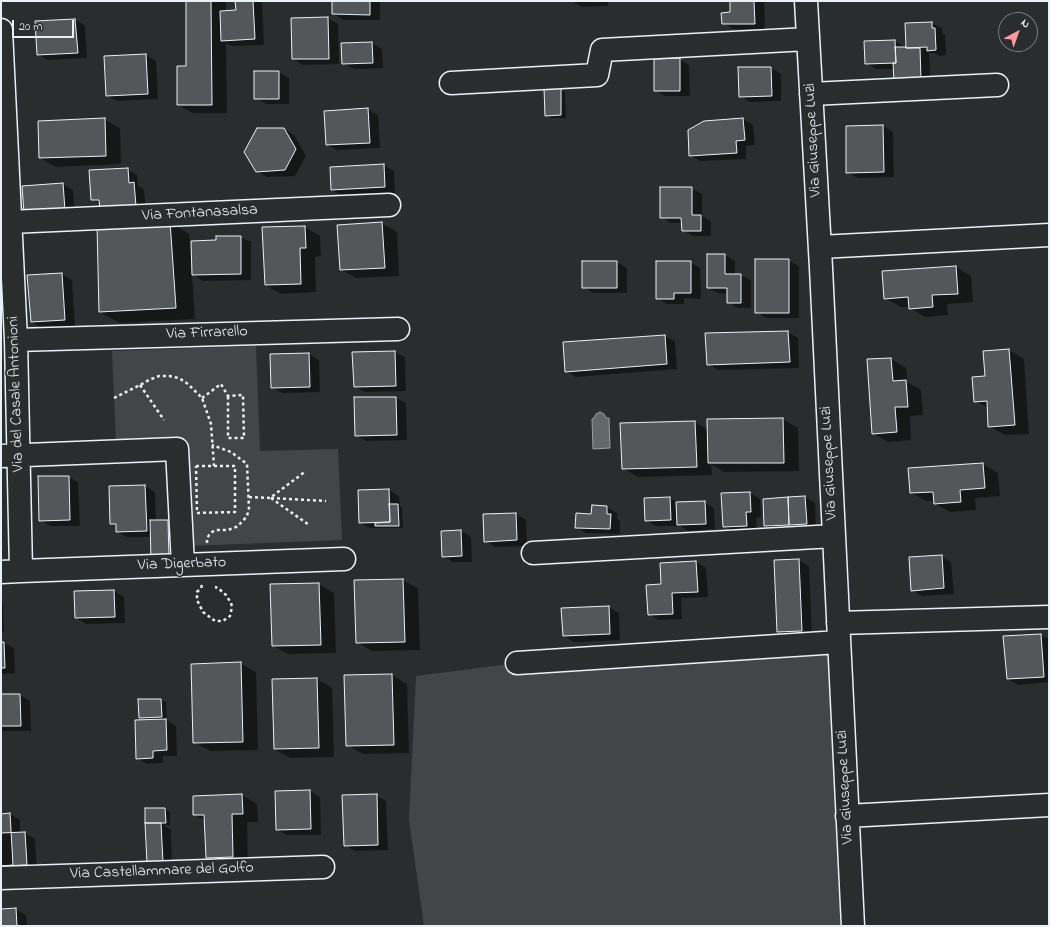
<!DOCTYPE html>
<style>
body{margin:0}
#map{position:relative;width:1050px;height:927px;overflow:hidden;background:#2a2d2e;font-family:"Indie Flower",sans-serif}
canvas{display:block}
.frame{position:absolute;inset:0;border:2px solid #e8f1f8;pointer-events:none}
.north{position:absolute;left:998px;top:12px;width:40px;height:40px;box-sizing:border-box;background:#2a2d2e;border:1px solid #767b7f;border-radius:50%;rotate:41deg;font-size:11px;font-weight:700;line-height:16px;text-align:center;color:#e8f1f8}
.north::after{content:'';display:block;margin:auto;width:14px;height:18px;background:#ff9aa2;clip-path:polygon(50% 0,100% 100%,50% 72%,0 100%)}
.scale{position:absolute;left:12px;top:20px;width:62px;height:18px;box-sizing:border-box;border:2px solid #e8f1f8;border-top:0;padding-left:5px;font-size:12px;line-height:14px;white-space:nowrap;color:#e8f1f8;-webkit-text-stroke:3px #2a2d2e;paint-order:stroke}
</style>
<div id="map">
<canvas width="1050" height="927"></canvas>
<div class="frame"></div>
<div class="north">N</div>
<div class="scale">20 m</div>
</div>
<script>
const context = document.querySelector('canvas').getContext('2d');
context.lineJoin = 'round';
function fill(path, color) { context.fillStyle = color; context.fill(path, 'evenodd'); }
const toPath = rows => new Path2D(rows.map(r => 'M' + r).join(''));
function strokePath(path, color, width, dash) { context.strokeStyle = color; context.lineWidth = width; context.lineCap = dash ? 'butt' : 'round'; context.setLineDash(dash || []); context.stroke(path); }
function label(font, color, halo, rows, align = 'center') {
  context.font = font + ' "Indie Flower",sans-serif'; context.lineWidth = 3.5; context.setLineDash([]); context.textBaseline = 'middle'; context.strokeStyle = halo; context.fillStyle = color; for (const [text, x, y, turn = 0] of rows) {
    context.save(); context.translate(x, y); context.rotate((+turn || 0) * Math.PI / 180); context.textAlign = isNaN(turn) ? turn : align; if (halo) context.strokeText(text, 0, 0); context.fillText(text, 0, 0); context.restore();
  }
}
const green = toPath([
 [256,346,260,451,338,449,342,540,188,546,184,439,116,442,112,351],
 [839,642,853,926,424,926,409,820,416,676,517,663]
]);
const water = toPath([
 [600,412,604,414,606,418,609,418,610,448,593,449,592,419,594,418,596,414,600,412]
]);
const shadow = toPath([
 [187,1,226,1,226,11,237,11,236,1,260,1,262,3,264,45,232,46,226,43,227,113,193,113,178,105,187,67],
 [333,1,380,1,380,20,343,20,333,14],
 [572,1,608,1,608,6,582,7],
 [731,1,764,1,765,29,733,29,723,23,731,13],
 [328,18,338,24,339,64,303,65,293,59,292,19],
 [75,20,85,25,87,58,48,60,38,55,36,22],
 [931,23,942,28,942,33,945,35,946,55,939,56,934,53,929,53,931,85,894,69,876,69,866,63,895,41,905,47,907,48],
 [372,43,382,49,383,68,354,69,343,63],
 [146,55,156,61,158,99,117,101,107,96],
 [679,59,689,65,690,96,665,96,655,90],
 [771,68,781,74,781,101,750,102,740,96],
 [255,72,279,72,289,78,289,104,266,104,255,98],
 [561,89,565,92,566,118,551,118,546,115],
 [368,109,378,115,380,148,337,150,327,145],
 [104,119,120,128,121,164,56,167,40,158],
 [743,119,753,125,755,145,746,146,746,159,700,161,690,155,704,122],
 [883,126,893,132,894,177,858,178,847,172,847,127],
 [284,129,294,135,306,156,295,176,267,177,257,171],
 [384,165,394,171,395,193,342,196,332,190],
 [127,169,137,175,138,186,144,189,146,212,101,204,92,199],
 [63,184,73,190,75,216,35,219],
 [691,188,702,194,702,216,711,221,711,236,693,236,683,230,683,223,671,223,661,217],
 [169,222,189,234,191,255,193,255,217,241,240,237,251,242,251,280,203,281,192,274,195,319,120,323,100,312],
 [381,223,397,232,399,276,356,278,341,270],
 [305,227,320,236,321,256,315,257,316,292,281,294,265,285,263,228],
 [725,255,735,261,735,275,741,275,751,281,751,308,738,308,728,302,728,294,718,293,708,288],
 [788,260,799,266,799,318,766,318,756,312],
 [583,262,617,262,627,268,627,293,593,293,583,287],
 [690,262,700,268,701,299,684,298,684,304,667,304,657,298],
 [956,267,971,276,973,302,947,304,948,315,925,317,910,308,909,307,901,307,885,298,884,272],
 [62,274,72,280,75,326,42,328,31,322],
 [788,332,798,338,799,368,718,370,708,364],
 [664,336,675,341,677,369,576,377,566,371],
 [1009,350,1024,359,1029,434,1005,435,989,426,988,408,975,401,986,377],
 [395,352,405,357,406,391,365,392,355,387],
 [309,354,319,360,320,392,282,393,272,387,271,355],
 [891,359,906,368,907,382,921,390,923,415,910,416,911,440,888,442,873,433],
 [396,398,406,403,407,440,366,441,356,435],
 [783,419,798,428,799,471,724,472,711,464,712,475,638,477,623,468,695,422,709,430],
 [983,464,998,473,1000,496,975,498,976,510,950,512,935,504,935,501,927,501,911,493],
 [68,477,78,482,80,526,50,526,40,520],
 [145,486,155,492,156,521,168,521,178,527,179,564,162,565,152,537,127,537,117,532,117,527,111,524],
 [389,490,399,496,400,506,402,508,403,528,370,528,360,523,359,491],
 [750,493,760,499,761,517,756,518,757,531,734,532,724,526],
 [805,497,815,503,816,529,775,531,765,525,764,500],
 [670,498,678,503,704,502,714,508,715,529,688,531,680,526,656,526,646,521],
 [593,506,607,507,617,513,617,519,620,521,620,534,586,533,576,527,592,515],
 [516,514,526,520,527,546,496,547,485,541],
 [461,531,471,537,472,562,453,562,443,556],
 [941,556,951,562,954,594,922,596,912,590],
 [799,560,809,566,812,636,788,637,778,631],
 [696,562,706,568,708,597,681,598,682,619,659,620,649,614,662,585,661,564],
 [402,580,418,588,420,650,372,651,357,642],
 [319,584,334,593,336,653,288,654,273,646,271,585],
 [114,591,124,597,125,623,86,624,76,618],
 [1,603,3,604,4,632,1,632],
 [609,607,619,613,620,640,574,642,564,636],
 [1041,635,1049,639,1049,682,1018,685,1007,679],
 [1,643,4,643,14,648,15,673,1,674],
 [240,663,256,672,258,750,210,751,194,742],
 [392,675,407,684,409,753,363,754,347,745],
 [317,679,332,688,334,757,290,758,274,749],
 [1,695,20,695,30,701,31,731,1,731],
 [139,700,161,700,166,702,167,720,176,726,177,756,163,756,163,763,147,764,137,758,144,720,140,718],
 [310,791,320,797,321,835,287,835,277,830],
 [242,795,257,804,258,822,247,822,248,865,222,866,207,857,206,821,194,815,194,797],
 [376,795,386,801,388,850,355,851,345,845],
 [165,809,170,812,170,825,163,825,171,830,172,868,148,862],
 [10,814,20,820,20,833,25,833,35,839,37,870,1,871,1,815],
 [16,909,26,915,27,926,1,926,1,910]
]);
const building = toPath([
 [186,1,211,1,212,105,177,105,177,66,186,66,186,1],
 [235,1,253,1,255,39,221,41,220,11,236,10,235,1],
 [332,1,370,1,370,15,332,14,332,1],
 [730,1,754,1,755,24,722,24,721,13,730,12,730,1],
 [328,17,329,59,292,59,291,18,328,17],
 [75,19,78,53,37,55,35,21,75,19],
 [932,22,932,28,935,28,936,50,927,51,927,47,906,48,905,23,932,22],
 [895,40,896,63,865,64,864,41,895,40],
 [372,42,373,63,342,64,341,43,372,42],
 [895,47,906,47,906,48,920,48,921,80,894,81,893,63,896,63,895,47],
 [146,54,148,94,106,96,104,56,146,54],
 [680,58,680,91,654,91,654,59,680,58],
 [738,67,771,67,772,96,739,97,738,67],
 [254,71,279,71,279,99,254,99,254,71],
 [544,88,561,88,561,115,545,116,544,88],
 [368,108,370,143,326,145,324,111,368,108],
 [105,118,106,156,39,158,38,121,105,118],
 [743,118,745,140,736,141,737,153,689,156,688,130,704,121,743,118],
 [883,125,884,172,846,173,846,126,883,125],
 [257,128,284,128,296,149,285,170,256,172,244,152,257,128],
 [384,164,385,187,331,190,330,167,384,164],
 [128,168,129,183,134,182,136,206,100,209,99,200,91,200,89,170,128,168],
 [63,183,65,210,24,213,22,186,63,183],
 [660,187,692,187,692,215,701,215,701,231,682,231,681,218,660,218,660,187],
 [170,221,176,308,99,312,97,225,170,221],
 [382,222,385,268,340,270,337,225,382,222],
 [305,226,306,248,300,248,301,284,265,285,262,227,305,226],
 [216,236,241,236,241,274,192,275,191,241,216,240,216,236],
 [707,254,725,254,725,274,741,274,741,303,727,303,727,288,707,288,707,254],
 [755,259,789,259,789,313,755,313,755,259],
 [582,261,617,261,617,288,582,288,582,261],
 [656,261,691,261,691,293,674,293,674,299,656,299,656,261],
 [956,266,958,294,932,295,933,307,909,309,908,297,884,299,882,271,956,266],
 [62,273,65,320,31,322,27,275,62,273],
 [788,331,790,362,707,365,705,333,788,331],
 [665,335,667,364,565,372,563,342,665,335],
 [1009,349,1015,425,988,427,987,401,974,402,972,377,985,376,983,351,1009,349],
 [395,351,396,386,354,387,352,352,395,351],
 [309,353,310,387,271,388,270,354,309,353],
 [891,358,893,381,906,380,908,407,895,407,897,432,872,434,867,359,891,358],
 [354,397,396,397,397,435,355,436,354,397],
 [783,418,784,463,708,463,707,419,783,418],
 [695,421,697,467,622,469,620,423,695,421],
 [983,463,985,488,960,490,961,502,934,504,933,492,910,493,908,468,983,463],
 [38,476,69,476,70,520,39,521,38,476],
 [145,485,147,531,116,532,116,524,110,524,109,486,145,485],
 [389,489,390,522,359,523,358,490,389,489],
 [750,492,751,512,746,512,747,526,723,527,721,493,750,492],
 [805,496,807,524,789,525,788,497,805,496],
 [670,497,671,520,645,521,644,498,670,497],
 [788,497,789,525,764,526,763,499,788,497],
 [705,501,706,524,677,525,676,502,705,501],
 [389,504,398,504,399,526,375,526,375,523,390,522,389,504],
 [592,505,607,506,607,514,611,514,610,529,575,528,576,513,591,514,592,505],
 [516,513,517,540,484,542,483,514,516,513],
 [150,520,168,520,169,559,151,560,150,520],
 [461,530,462,556,442,557,441,531,461,530],
 [942,555,944,588,911,591,909,557,942,555],
 [799,559,802,631,777,632,774,560,799,559],
 [696,561,698,592,672,593,673,614,648,615,646,585,661,584,660,563,696,561],
 [403,579,405,642,356,643,354,580,403,579],
 [319,583,321,645,272,646,270,584,319,583],
 [114,590,115,617,75,618,74,591,114,590],
 [609,606,610,634,563,636,561,608,609,606],
 [1041,634,1044,677,1007,679,1003,636,1041,634],
 [1,642,4,642,5,668,1,668,1,642],
 [241,662,243,742,193,743,191,664,241,662],
 [392,674,394,745,346,746,344,675,392,674],
 [317,678,319,748,274,749,272,679,317,678],
 [1,694,20,694,21,726,1,726,1,694],
 [138,699,161,699,162,717,139,718,138,699],
 [166,719,167,750,153,751,153,758,136,759,135,720,166,719],
 [310,790,311,829,276,830,275,791,310,790],
 [242,794,243,814,232,814,233,857,206,858,204,815,193,815,193,796,242,794],
 [377,794,378,845,344,846,342,795,377,794],
 [145,808,165,808,166,823,145,823,145,808],
 [10,813,13,865,1,866,1,814,10,813],
 [145,823,161,823,163,862,147,863,145,823],
 [25,832,27,865,1,866,1,833,25,832],
 [16,908,17,926,1,926,1,909,16,908]
]);
const path = toPath([
 [140,385,164,420],
 [114,398,140,385,149,380,159,376,169,376,179,378,188,384,202,398,211,424,214,466],
 [202,398,221,384,228,396,243,395,244,438,228,438,228,396],
 [196,466,235,466,235,512,197,513,196,466],
 [249,497,270,498,306,471],
 [271,498,326,501],
 [271,498,309,525],
 [207,543,207,539,209,535,212,532,216,530,228,530,236,527,242,522,247,516,249,508,247,464,231,452,212,445],
 [202,585,201,588,197,592,197,600,203,612,215,621,223,621,230,616,232,607,231,603,226,595,218,588,215,587]
]);
const minor = toPath([
 [806,1,821,268,853,926],
 [1,30,16,340,21,571,1,572],
 [451,83,597,75,602,50,808,39],
 [811,94,997,85],
 [10,222,389,205],
 [820,247,1049,235],
 [16,340,398,329],
 [1,456,177,449,183,565],
 [533,553,834,536],
 [21,571,344,559],
 [838,623,1049,617],
 [517,663,839,642],
 [847,816,1049,805],
 [1,878,323,867]
]);
const streetNames = [
 ["Via Giuseppe Luzi",814,140,-93],
 ["Via Fontanasalsa",200,214,-3],
 ["Via Firrarello",207,334,-2],
 ["Via del Casale Antonioni",17,394,-92],
 ["Via Giuseppe Luzi",830,463,-93],
 ["Via Digerbato",182,565,-2],
 ["Via Giuseppe Luzi",846,787,-93],
 ["Via Castellammare del Golfo",162,872,-2]
];
fill(green, '#424648');
fill(water, '#63686b');
strokePath(water, '#989fa3', 1);
fill(shadow, '#0007');
fill(building, '#535759');
strokePath(building, '#e8f1f8', 1);
strokePath(minor, '#e8f1f8', 25);
strokePath(path, '#e8f1f8', 2.5, [3, 3]);
strokePath(minor, '#2a2d2e', 22);
label('16px', '#e8f1f8', '#2a2d2e', streetNames);
</script>
